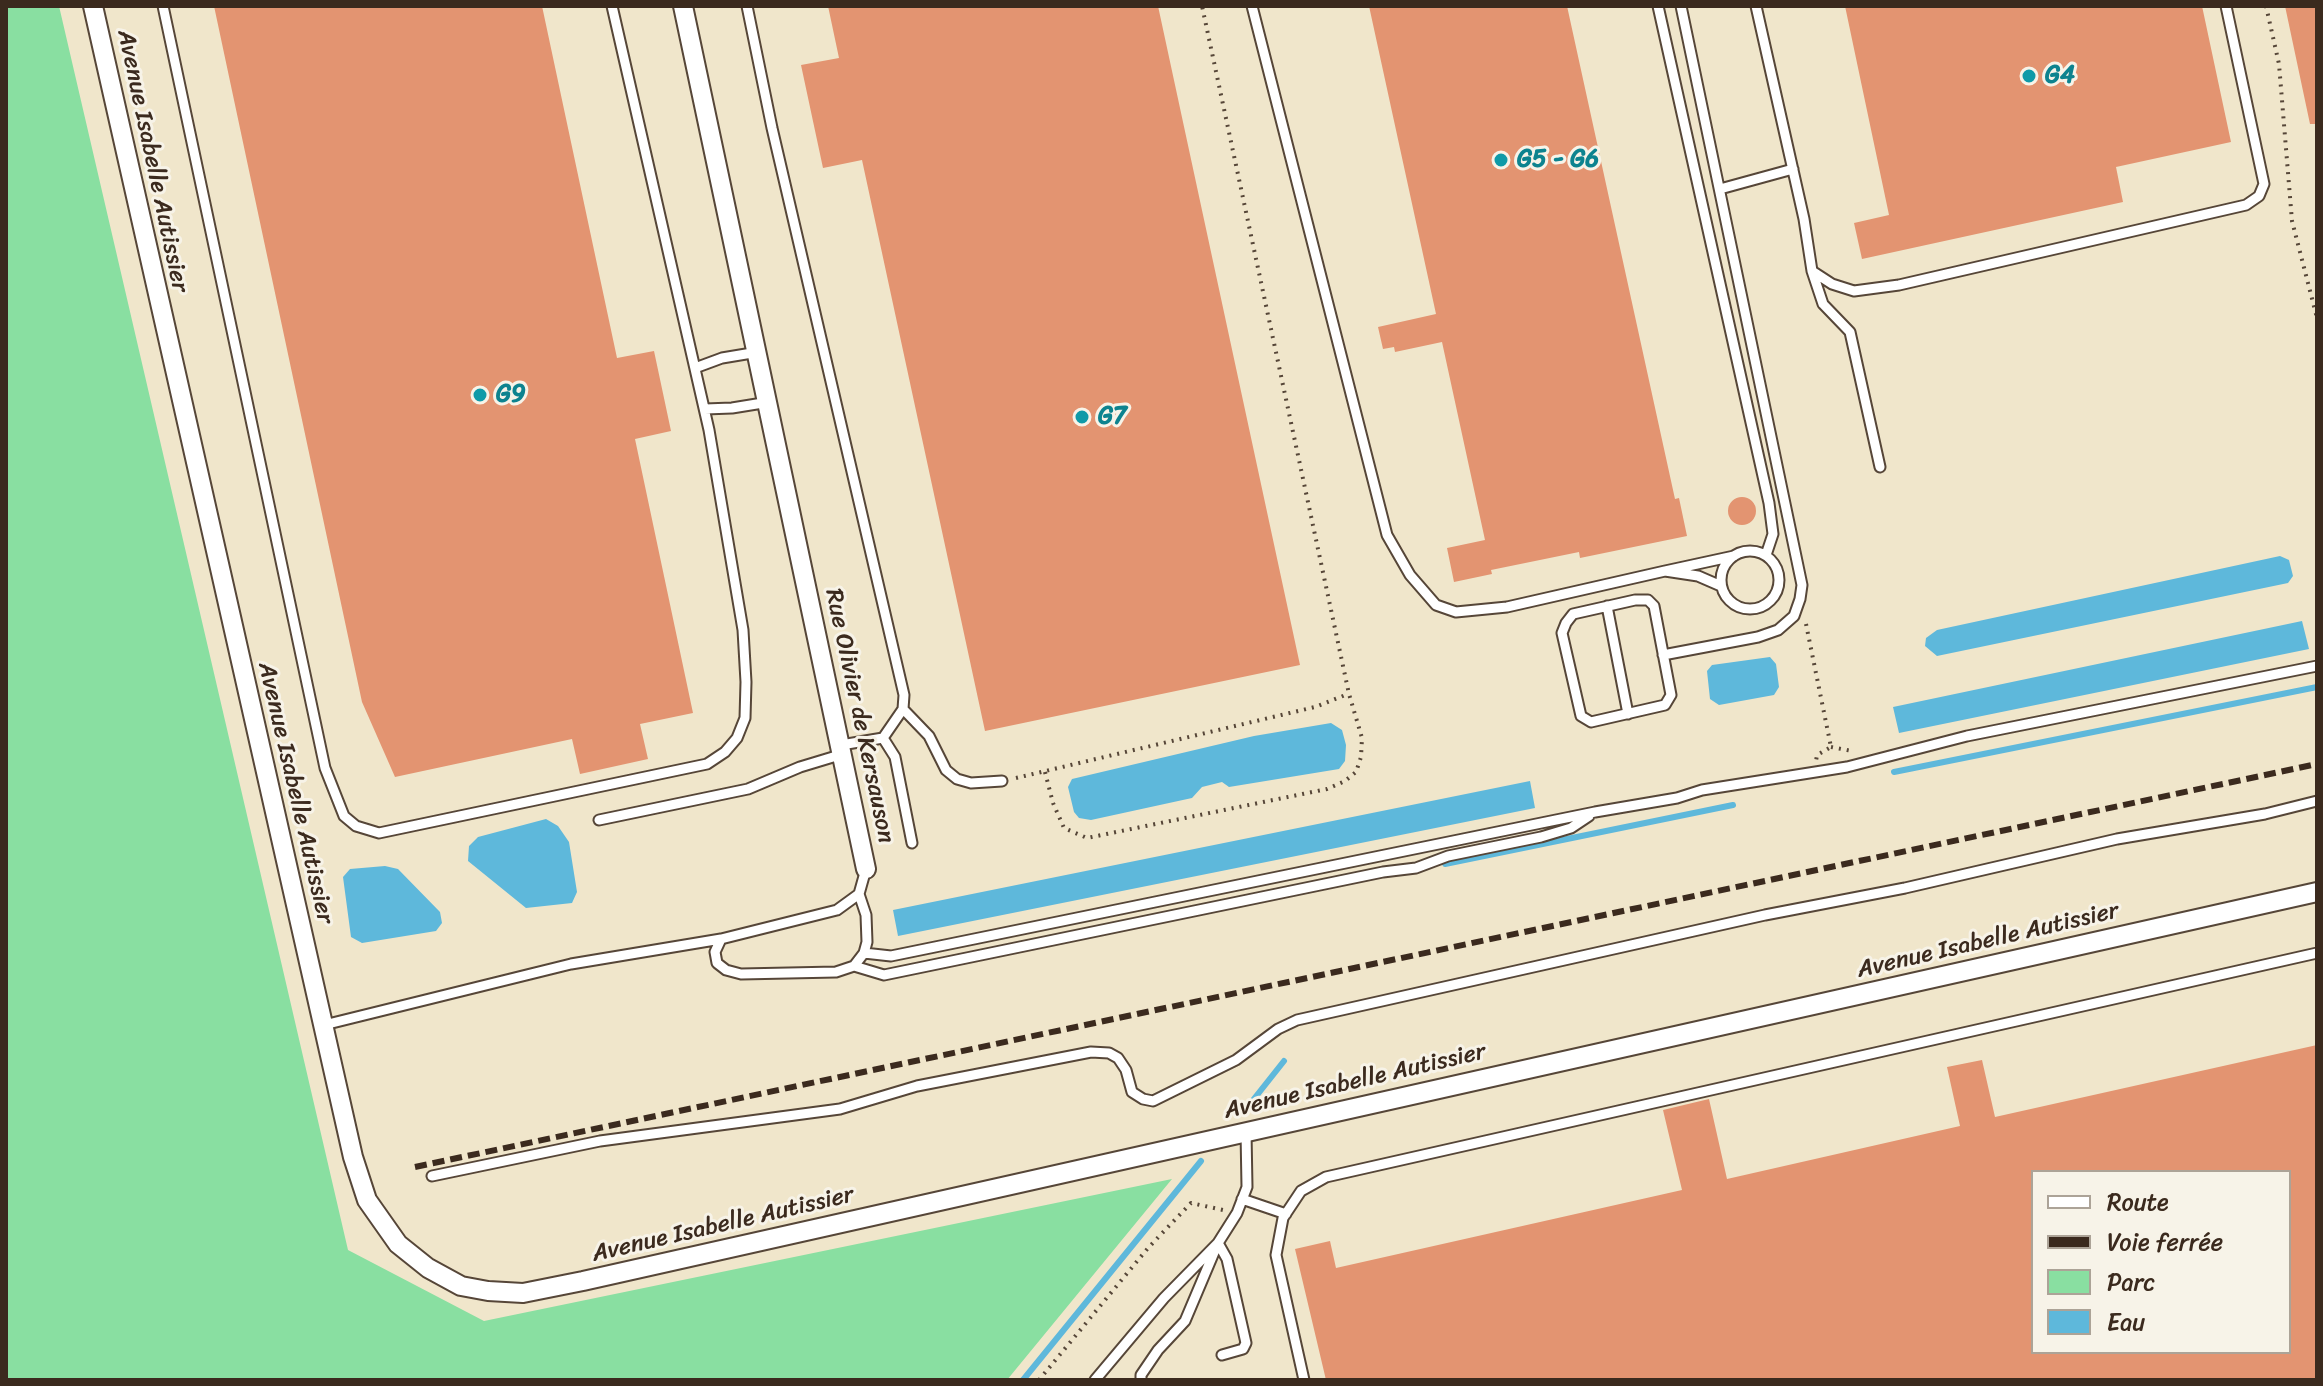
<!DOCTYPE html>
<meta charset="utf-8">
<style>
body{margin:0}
#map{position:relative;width:2323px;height:1386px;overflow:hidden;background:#f0e6cb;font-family:Sriracha,sans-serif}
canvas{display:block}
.frame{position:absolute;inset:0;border:8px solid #3b2a1e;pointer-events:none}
.legend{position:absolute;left:2031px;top:1170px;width:260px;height:184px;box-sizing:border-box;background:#f7f3e8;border:2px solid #aca397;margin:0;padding:10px 14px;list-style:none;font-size:24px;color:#3b2a1e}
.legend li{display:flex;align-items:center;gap:16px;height:40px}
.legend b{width:40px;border:2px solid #aca397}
</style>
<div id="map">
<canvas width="2323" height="1386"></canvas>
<div class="frame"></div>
<ul class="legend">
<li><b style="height:10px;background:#fff"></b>Route</li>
<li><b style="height:10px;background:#3b2a1e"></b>Voie ferrée</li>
<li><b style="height:22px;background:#89dfa1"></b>Parc</li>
<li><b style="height:22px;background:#5eb8db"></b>Eau</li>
</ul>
</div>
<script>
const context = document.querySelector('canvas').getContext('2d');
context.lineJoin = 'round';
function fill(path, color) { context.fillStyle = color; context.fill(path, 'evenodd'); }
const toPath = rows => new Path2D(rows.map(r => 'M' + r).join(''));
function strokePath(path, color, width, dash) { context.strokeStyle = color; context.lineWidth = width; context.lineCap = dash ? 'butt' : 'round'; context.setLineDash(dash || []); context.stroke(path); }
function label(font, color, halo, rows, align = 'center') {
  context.font = font + ' Sriracha,sans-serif'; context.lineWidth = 6; context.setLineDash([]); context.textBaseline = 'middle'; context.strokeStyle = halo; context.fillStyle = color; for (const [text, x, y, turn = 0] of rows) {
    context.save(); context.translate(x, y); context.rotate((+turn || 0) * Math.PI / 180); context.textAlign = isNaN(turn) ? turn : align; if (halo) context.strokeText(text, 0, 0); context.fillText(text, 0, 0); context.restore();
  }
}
const green = toPath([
 [6,6,59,6,348,1250,484,1321,1172,1179,1007,1380,6,1380]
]);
const water = toPath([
 [2280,556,2289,560,2293,576,2288,583,1937,656,1925,646,1926,638,1937,630],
 [2302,621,2309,649,1899,733,1893,707],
 [1770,657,1776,664,1779,687,1774,695,1719,705,1710,699,1707,671,1712,665],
 [1331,723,1342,730,1346,745,1345,761,1339,769,1229,787,1222,782,1202,787,1192,798,1091,820,1079,818,1074,812,1068,787,1072,779,1254,736],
 [1530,781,1535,808,898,936,893,910],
 [546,819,558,826,569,842,577,892,572,903,526,908,468,861,469,846,478,837],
 [385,866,398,869,440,912,442,923,436,931,362,943,351,937,343,877,350,869]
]);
const stream = toPath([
 [1894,772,2317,687],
 [1445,864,1733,805],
 [1246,1109,1284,1061],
 [1023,1380,1201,1161]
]);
const building = toPath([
 [214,6,542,6,617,358,654,351,671,431,635,439,693,713,640,724,648,759,580,774,572,739,395,777,362,702],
 [828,6,1158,6,1300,665,985,731,862,160,823,168,801,65,839,58],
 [1369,6,1567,6,1675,499,1679,498,1687,536,1580,558,1579,552,1491,570,1492,574,1454,582,1447,548,1485,540,1442,342,1395,352,1394,347,1383,349,1378,327,1436,314],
 [1845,6,2202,6,2231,142,2116,167,2123,202,1862,259,1854,223,1889,215],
 [2285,6,2317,6,2317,124,2310,124],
 '1728 511a14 14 0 1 1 28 0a14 14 0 1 1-28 0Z',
 [2317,1045,2317,1380,1326,1380,1295,1249,1330,1241,1336,1268,1682,1190,1663,1110,1709,1099,1727,1179,1960,1126,1947,1067,1982,1060,1995,1117],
 [2033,1172,2289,1172,2289,1352,2033,1352]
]);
const path = toPath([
 [2266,6,2279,64,2292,221,2317,318],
 [1806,624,1831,747,1817,755,1816,761],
 [1831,747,1852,751],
 [1045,772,1053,803,1064,828,1087,838,1327,789,1345,781,1356,772,1361,757,1362,738,1349,694,1202,6],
 [1016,778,1315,707,1348,694],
 [1039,1380,1148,1248,1191,1203,1223,1210]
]);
const lane = toPath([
 [163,6,325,768,344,816,356,826,379,833,707,764,725,752,737,738,745,718,746,682,743,630,709,430,612,6],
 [747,6,772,128,904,695,903,709,883,738],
 [1252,6,1387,535,1410,575,1436,605,1456,612,1507,607,1665,571],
 [1658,6,1769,503,1773,534,1766,555],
 [1756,6,1804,219,1812,271,1832,284,1854,291,1899,285,2246,205,2259,196,2264,184,2226,6],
 [1720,189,1793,169],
 [1812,271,1823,304,1850,332,1880,467],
 [695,368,722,358,758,352],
 [705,409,732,408,769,402],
 '1721 580a29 29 0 1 1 58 0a29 29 0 1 1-58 0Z',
 [1721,586,1698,576,1665,571,1734,556],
 [1635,600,1648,600,1654,606,1671,695,1665,705,1591,722,1581,716,1562,633,1566,623,1573,614,1635,600],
 [1607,606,1628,714],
 [1663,655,1758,637,1778,630,1794,616,1800,599,1802,585,1681,6],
 [903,709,929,736,946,770,957,779,971,783,1002,781],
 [841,745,883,738,895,757,912,843],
 [599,820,748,789,800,767,843,754],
 [721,939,715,952,717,963,726,970,741,974,836,972,854,966,864,953,867,942,866,915,859,894],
 [864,953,891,956,1595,812,1677,798,1702,790,1847,767,1967,736,2317,666],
 [854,966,884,975,1383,872,1416,868,1448,856,1541,837,1571,828,1589,816],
 [324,1025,571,964,721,939,837,910,859,894,866,869],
 [432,1176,600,1141,840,1109,917,1086,1091,1052,1109,1053,1118,1058,1126,1070,1132,1092,1143,1099,1153,1101,1236,1060,1278,1029,1297,1020,1765,915,1905,888,2117,839,2265,814,2317,801],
 [1242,1199,1286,1214],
 [1222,1355,1243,1349,1246,1343,1227,1259,1218,1243,1237,1213,1247,1187,1246,1132],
 [1095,1380,1164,1298,1218,1243,1185,1321,1158,1350,1141,1375,1141,1380],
 [1304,1380,1276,1255,1283,1218,1301,1191,1326,1177,2317,953]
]);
const street = toPath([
 [93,6,353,1157,367,1200,398,1244,428,1268,461,1286,488,1291,523,1293,583,1281,2317,892],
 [683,6,866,869]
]);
const rail = toPath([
 [415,1167,2317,764]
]);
const markers = [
 [2029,76,8,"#0f9aa8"],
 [1501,160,8,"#0f9aa8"],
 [480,395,8,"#0f9aa8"],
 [1082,417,8,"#0f9aa8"]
];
const cultureNames = [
 ["G4",2045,76],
 ["G5 - G6",1517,160],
 ["G9",496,395],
 ["G7",1098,417]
];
const streetNames = [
 ["Avenue Isabelle Autissier",152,161,78],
 ["Rue Olivier de Kersauson",859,716,78],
 ["Avenue Isabelle Autissier",295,793,77],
 ["Avenue Isabelle Autissier",1988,941,-13],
 ["Avenue Isabelle Autissier",1355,1082,-13],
 ["Avenue Isabelle Autissier",723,1225,-13]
];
fill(green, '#89dfa1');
fill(water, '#5eb8db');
strokePath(stream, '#5eb8db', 6);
fill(building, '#e39471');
strokePath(lane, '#564638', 13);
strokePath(street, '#564638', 22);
strokePath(path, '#564638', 4, [2, 6]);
strokePath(lane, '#fff', 9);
strokePath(street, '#fff', 18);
strokePath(rail, '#3b2a1e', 6, [12, 6]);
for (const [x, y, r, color] of markers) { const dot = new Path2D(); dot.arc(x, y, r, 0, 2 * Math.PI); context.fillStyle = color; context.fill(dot); strokePath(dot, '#f7f3e8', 3); }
label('bold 24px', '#0d838f', '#f7f3e8', cultureNames, 'left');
label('24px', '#3b2a1e', '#f7f3e8', streetNames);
</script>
